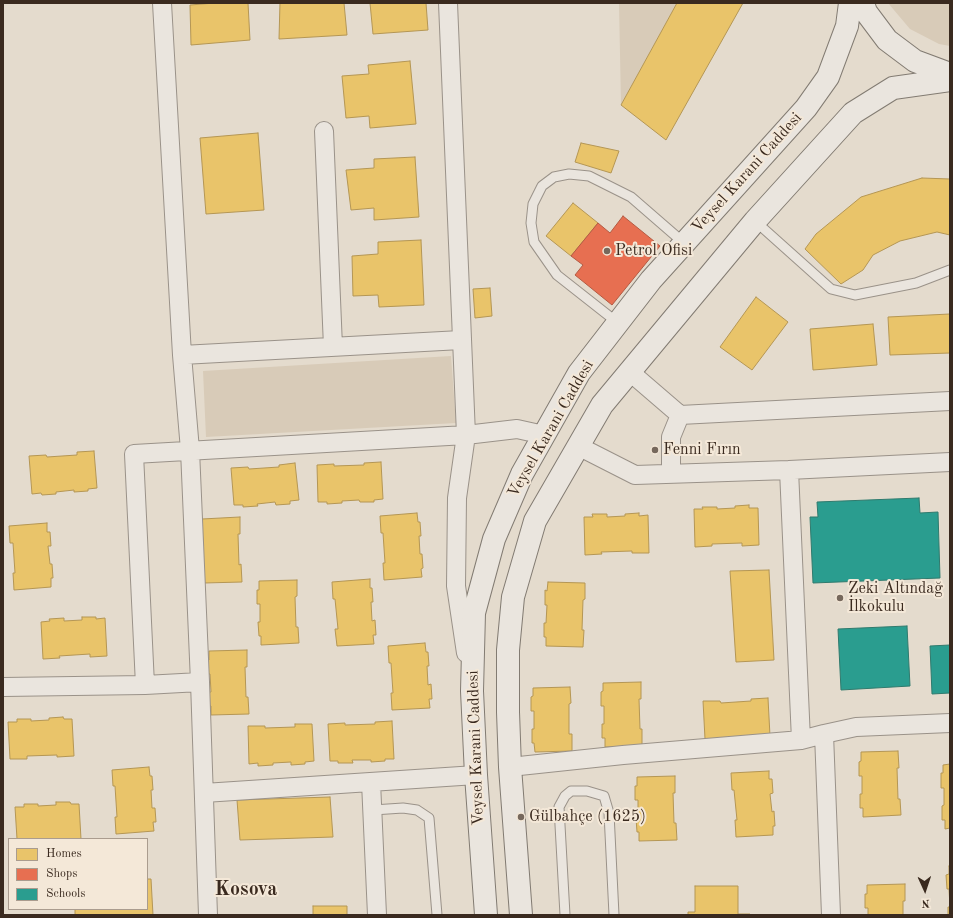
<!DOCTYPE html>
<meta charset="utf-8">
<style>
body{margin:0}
#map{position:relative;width:953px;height:918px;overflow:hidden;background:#e4dbcd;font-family:"Old Standard TT",serif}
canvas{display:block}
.frame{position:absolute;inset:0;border:4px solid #3a2a1f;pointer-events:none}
.legend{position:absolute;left:8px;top:838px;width:140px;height:72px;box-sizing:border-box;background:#f4e8d8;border:1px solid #aa9c8e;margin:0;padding:5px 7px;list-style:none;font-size:12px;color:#3a2a1f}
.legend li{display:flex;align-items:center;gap:8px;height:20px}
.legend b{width:20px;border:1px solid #aa9c8e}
.north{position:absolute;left:905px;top:870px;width:40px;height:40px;-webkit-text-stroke:3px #f4e8d8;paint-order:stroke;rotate:177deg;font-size:11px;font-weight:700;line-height:16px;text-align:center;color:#3a2a1f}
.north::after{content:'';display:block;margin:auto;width:14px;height:18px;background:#3a2a1f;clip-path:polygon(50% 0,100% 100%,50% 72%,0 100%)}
</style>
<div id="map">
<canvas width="953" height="918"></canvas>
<div class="frame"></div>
<ul class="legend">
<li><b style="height:11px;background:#e9c46a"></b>Homes</li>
<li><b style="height:11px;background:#e76f51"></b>Shops</li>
<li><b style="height:11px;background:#2a9d8f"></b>Schools</li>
</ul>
<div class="north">N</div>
</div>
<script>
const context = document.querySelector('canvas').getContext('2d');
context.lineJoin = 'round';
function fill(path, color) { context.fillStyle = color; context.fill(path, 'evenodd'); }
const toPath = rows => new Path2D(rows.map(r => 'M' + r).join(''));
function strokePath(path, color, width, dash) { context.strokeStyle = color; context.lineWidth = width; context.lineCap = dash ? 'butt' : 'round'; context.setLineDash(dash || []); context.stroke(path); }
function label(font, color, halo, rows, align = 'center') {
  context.font = font + ' "Old Standard TT",serif'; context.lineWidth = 4; context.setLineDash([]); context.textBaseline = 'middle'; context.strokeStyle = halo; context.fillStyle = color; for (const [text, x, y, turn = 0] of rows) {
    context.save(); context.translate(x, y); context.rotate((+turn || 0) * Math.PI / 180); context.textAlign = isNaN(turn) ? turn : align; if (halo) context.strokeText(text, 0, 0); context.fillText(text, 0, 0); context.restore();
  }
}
const green = toPath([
 [619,3,677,3,621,105],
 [888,3,950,3,950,46,939,44,910,29],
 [451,356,456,423,206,437,203,371]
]);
const homes = toPath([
 [215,3,248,3,250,40,191,45,190,5,215,3],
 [280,3,344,3,347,35,279,39,280,3],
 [370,3,426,3,428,30,373,34,370,3],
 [677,3,743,3,666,140,621,105,677,3],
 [410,61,416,124,370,128,369,116,346,118,342,76,369,74,368,65,410,61],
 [258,133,264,210,206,214,200,138,258,133],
 [581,143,619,151,611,173,575,162,581,143],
 [415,157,419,217,374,220,374,208,351,210,346,170,374,168,374,159,415,157],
 [922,178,950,179,950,235,937,232,900,241,873,255,863,270,841,284,805,249,816,234,861,197,922,178],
 [573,203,598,223,571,256,546,236,573,203],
 [421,240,424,305,379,307,378,295,353,296,352,256,378,254,378,242,421,240],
 [490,288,492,316,475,318,473,289,490,288],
 [756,297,788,322,752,370,720,347,756,297],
 [950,314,950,353,890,355,888,317,950,314],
 [873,324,877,365,813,370,810,329,873,324],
 [94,451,97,488,88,489,88,491,74,492,74,490,56,492,56,494,42,495,41,493,32,494,29,456,46,455,47,457,77,455,77,452,94,451],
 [381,462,383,499,374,500,374,502,360,502,359,500,342,501,342,503,327,504,327,502,318,502,317,465,334,464,334,466,364,465,364,463,381,462],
 [295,463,299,500,290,501,290,504,276,505,275,502,257,504,258,506,243,507,243,505,234,505,231,468,248,467,249,469,279,467,279,465,295,463],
 [749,505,749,508,758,508,759,545,742,546,742,543,712,544,712,546,695,547,694,509,703,509,702,507,717,507,717,509,735,508,735,506,749,505],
 [417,513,418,522,420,522,421,536,419,536,420,554,422,554,423,568,421,569,422,577,384,580,383,563,385,563,383,533,381,533,380,516,417,513],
 [639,513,639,516,648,515,649,553,632,553,632,551,601,552,602,554,585,555,584,517,593,517,592,514,607,514,607,517,625,516,625,514,639,513],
 [240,517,240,534,238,534,239,565,241,564,242,582,204,583,202,519,240,517],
 [47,523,47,532,50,532,51,546,48,546,50,564,52,564,53,578,51,578,51,587,14,590,13,573,15,573,13,543,10,543,9,526,47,523],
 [769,570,774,660,736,662,730,571,769,570],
 [370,579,370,588,372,588,373,602,371,602,372,621,375,620,376,635,373,635,374,644,337,646,335,629,338,629,335,599,333,599,332,582,370,579],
 [297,580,297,596,295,597,296,627,298,627,299,643,261,645,261,636,259,636,258,622,260,622,260,604,257,604,257,590,259,590,259,581,297,580],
 [548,582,585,583,585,599,583,600,582,630,584,630,583,647,546,646,546,637,544,637,544,623,546,623,547,605,545,605,545,590,547,591,548,582],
 [82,617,96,617,96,619,105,618,107,656,90,657,90,654,59,656,60,658,43,659,41,622,50,621,49,619,64,618,64,621,82,620,82,617],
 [425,643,426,652,428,652,429,666,427,666,428,685,431,684,432,699,429,699,430,708,392,710,391,693,393,693,391,663,389,663,388,646,425,643],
 [247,650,247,667,245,667,246,697,248,697,249,714,211,715,211,706,209,706,208,692,211,692,210,674,208,674,207,660,209,660,209,651,247,650],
 [641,682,641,699,639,699,640,729,642,729,642,746,605,747,605,738,602,738,602,724,604,724,604,706,601,706,601,692,603,691,603,683,641,682],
 [570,687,571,703,569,704,569,734,572,734,572,751,535,752,534,743,532,743,532,729,534,729,534,711,531,711,531,697,533,696,533,688,570,687],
 [768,698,770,736,705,739,703,701,720,701,721,703,751,701,751,699,768,698],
 [63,717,64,719,72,719,74,756,57,757,57,755,27,756,27,759,10,759,8,722,17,722,17,719,31,719,31,721,49,720,49,718,63,717],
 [392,721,394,759,385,759,385,761,371,762,371,760,352,760,353,763,338,763,338,761,330,761,328,724,345,723,345,725,375,724,375,722,392,721],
 [295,724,312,724,314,761,305,762,305,764,291,765,291,762,273,763,273,765,258,766,258,763,249,764,248,726,265,726,265,728,295,727,295,724],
 [898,751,899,768,897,768,898,799,900,799,901,815,863,817,863,808,860,808,860,794,862,794,862,776,859,776,859,762,861,761,861,752,898,751],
 [950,764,950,828,945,829,945,820,942,820,942,806,944,805,944,788,941,788,941,773,943,773,943,765,950,764],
 [149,767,150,776,152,776,153,790,151,790,152,808,155,808,156,822,153,822,154,831,116,834,115,817,117,817,115,786,113,786,112,770,149,767],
 [769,771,769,779,772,779,773,793,770,794,772,812,774,811,775,826,773,826,773,835,736,837,735,820,737,820,734,790,732,790,731,773,769,771],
 [675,776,675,793,673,793,674,823,676,823,677,840,639,841,639,832,637,832,636,818,638,818,638,800,635,800,635,786,637,786,637,777,675,776],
 [330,797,333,837,240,840,237,800,330,797],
 [56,802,70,802,71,804,79,804,81,839,17,839,15,807,24,807,24,804,38,804,38,806,56,805,56,802],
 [949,866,950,866,950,915,948,915,948,907,950,907,949,889,947,889,946,875,949,874,949,866],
 [147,879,151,879,153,915,75,915,75,909,147,909,147,879],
 [905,884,905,901,903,901,903,915,868,915,868,908,865,908,865,894,867,894,867,885,905,884],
 [695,886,738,886,738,914,750,914,750,915,688,915,688,912,695,912,695,886],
 [313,906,347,906,347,915,313,915,313,906]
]);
const shops = toPath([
 [623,216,660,246,612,305,575,275,583,265,571,256,598,223,610,233,623,216]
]);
const schools = toPath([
 [919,498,920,513,938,512,940,578,813,583,810,517,818,517,817,502,919,498],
 [907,626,910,686,841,690,838,629,907,626],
 [950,645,950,693,932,694,930,646,950,645]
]);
const lane = toPath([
 [755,221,831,289,855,295,916,283,950,270],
 [618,323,557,275,534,242,531,223,533,204,542,186,554,177,569,174,589,176,631,197,684,243],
 [373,810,403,808,417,810,429,818,437,915],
 [565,915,559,807,565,796,571,791,587,791,604,796,609,813,614,915]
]);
const street = toPath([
 [162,3,182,355,190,450,200,682,208,915],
 [448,3,466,435,457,498,456,586,466,653],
 [324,131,333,347],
 [182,355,461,340],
 [630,372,680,415,950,401],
 [578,446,635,475,789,470,950,462],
 [789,470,801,740],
 [671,474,671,437,680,415],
 [145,685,134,454,466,435,517,429,544,435],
 [3,687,145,685,200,682],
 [824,734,856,727,950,723],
 [510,767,623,755,801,740,824,734,831,915],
 [371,782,377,915],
 [204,793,476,775]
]);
const secondary = toPath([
 [863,3,866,12,887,40,915,61,950,74],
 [486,915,476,775,472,691,474,613,494,539,522,474,579,373,651,280,806,108,828,77,847,26,850,3],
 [521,915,510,767,508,712,508,650,513,597,535,521,602,405,755,221,853,113,893,88,950,80]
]);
const markers = [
 [607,251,4,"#76685c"],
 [655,450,4,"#76685c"],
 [840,598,4,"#76685c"],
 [521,817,4,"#76685c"]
];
const streetNames = [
 ["Veysel Karani Caddesi",747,173,-48],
 ["Veysel Karani Caddesi",551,429,-60],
 ["Veysel Karani Caddesi",476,748,-92]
];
const poiNames = [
 ["Petrol Ofisi",615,251],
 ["Fenni Fırın",663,450],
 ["Zeki Altındağ",848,589],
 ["İlkokulu",848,607],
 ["Gülbahçe (1625)",529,817]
];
const districtNames = [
 ["Kosova",246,890]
];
fill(green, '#d8cbb8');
fill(homes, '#e9c46a');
strokePath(homes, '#b49654', 1);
fill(shops, '#e76f51');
strokePath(shops, '#b35a42', 1);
fill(schools, '#2a9d8f');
strokePath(schools, '#2f7a6d', 1);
strokePath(lane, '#9a9289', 11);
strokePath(street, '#9a9289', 20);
strokePath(secondary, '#827b72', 24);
strokePath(lane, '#eae5de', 9);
strokePath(street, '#eae5de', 18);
strokePath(secondary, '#eae5de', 22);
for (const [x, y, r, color] of markers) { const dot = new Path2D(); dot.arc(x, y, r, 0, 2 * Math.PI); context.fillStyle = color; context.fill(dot); strokePath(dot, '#f4e8d8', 1.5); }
label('16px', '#3a2a1f', '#f4e8d8', streetNames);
label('16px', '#3a2a1f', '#f4e8d8', poiNames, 'left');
label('bold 20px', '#3a2a1f', '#f4e8d8', districtNames);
</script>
